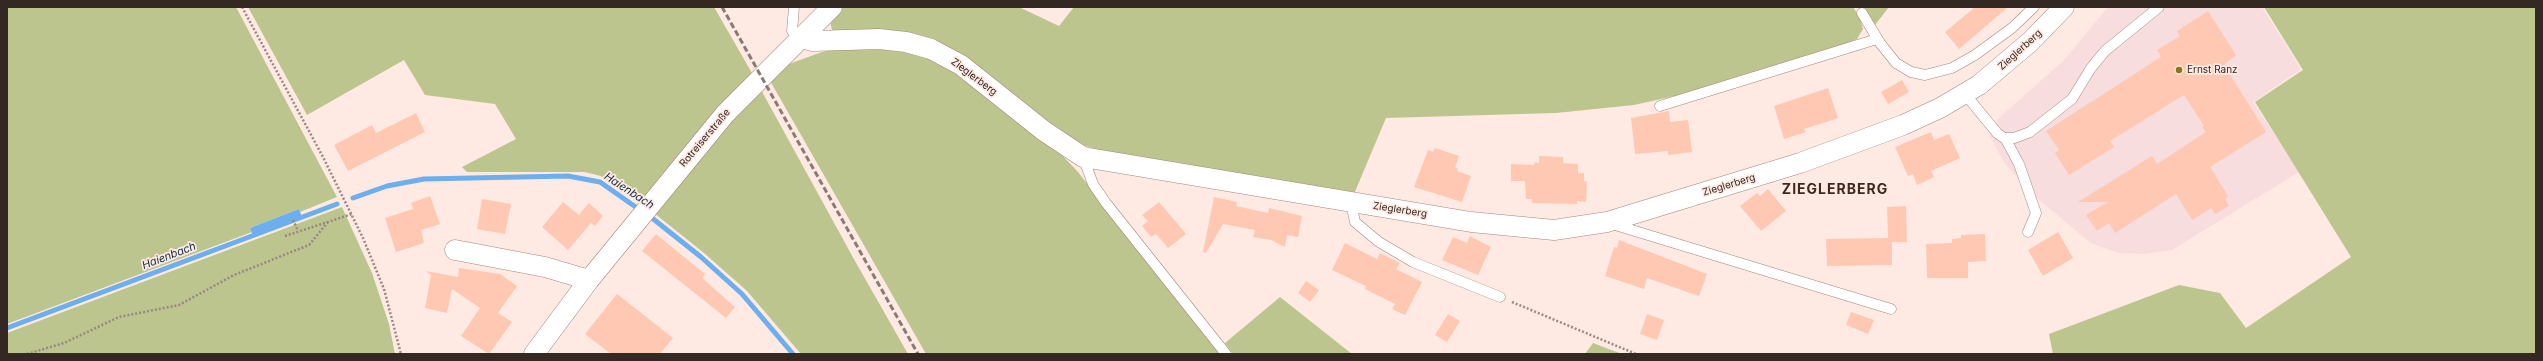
<!DOCTYPE html>
<meta charset="utf-8">
<style>
body{margin:0}
#map{position:relative;width:2543px;height:361px;overflow:hidden;background:#feeae2;font-family:Inter,sans-serif}
canvas{display:block}
.frame{position:absolute;inset:0;border:8px solid #342823;pointer-events:none}
</style>
<div id="map">
<canvas width="2543" height="361"></canvas>
<div class="frame"></div>
</div>
<script>
const context = document.querySelector('canvas').getContext('2d');
context.lineJoin = 'round';
function fill(path, color) { context.fillStyle = color; context.fill(path, 'evenodd'); }
const toPath = rows => new Path2D(rows.map(r => 'M' + r).join(''));
function strokePath(path, color, width, dash) { context.strokeStyle = color; context.lineWidth = width; context.lineCap = dash ? 'butt' : 'round'; context.setLineDash(dash || []); context.stroke(path); }
function label(font, color, halo, rows, align = 'center') {
  context.font = font + ' Inter,sans-serif'; context.lineWidth = 3.5; context.setLineDash([]); context.textBaseline = 'middle'; context.strokeStyle = halo; context.fillStyle = color; for (const [text, x, y, turn = 0] of rows) {
    context.save(); context.translate(x, y); context.rotate((+turn || 0) * Math.PI / 180); context.textAlign = isNaN(turn) ? turn : align; if (halo) context.strokeText(text, 0, 0); context.fillText(text, 0, 0); context.restore();
  }
}
const commercial = toPath([
 [2108,7,2262,7,2301,69,2253,102,2299,172,2172,250,2145,254,2118,253,2091,243,2034,196,2005,164,1989,134,1998,119,2064,60]
]);
const green = toPath([
 [7,7,236,7,337,197,300,212,299,209,250,228,252,232,7,324],
 [248,7,714,7,752,73,676,158,640,202,601,176,584,172,467,172,462,167,516,139,495,104,425,95,404,60,307,115],
 [841,7,1019,7,1059,26,1074,7,1853,7,1860,18,1863,29,1857,39,1837,47,1679,95,1634,105,1556,113,1386,118,1354,194,1108,153,1083,145,1063,134,974,66,836,32,832,30,830,21],
 [1864,7,1889,7,1875,25],
 [2264,7,2536,7,2536,354,2053,354,2049,334,2179,285,2220,293,2246,328,2351,257,2255,102,2303,70],
 [890,46,939,60,1061,154,1078,172,1221,354,926,354,769,79,789,64,822,52,839,48],
 [760,88,855,261,908,354,801,354,747,291,704,253,654,213,702,154],
 [342,207,372,273,389,324,395,354,7,354,7,333],
 [1280,297,1352,354,1233,354,1225,343],
 [1593,343,1622,354,1585,354]
]);
const water = toPath([
 [299,209,302,217,253,236,250,228]
]);
const stream = toPath([
 [353,198,387,186,424,179,568,176,600,182,640,210],
 [647,214,701,257,742,294,793,354],
 [7,328,337,204]
]);
const building = toPath([
 [1975,7,2008,7,1959,49,1945,32],
 [2208,11,2236,55,2224,65,2266,132,2210,167,2228,196,2225,199,2229,206,2215,214,2211,208,2192,220,2176,194,2115,233,2109,223,2097,231,2086,215,2108,202,2078,202,2152,156,2157,164,2206,132,2202,127,2204,126,2184,95,2110,141,2114,147,2069,175,2055,153,2059,150,2046,131,2161,57,2157,50,2180,36,2177,31],
 [1902,80,1909,92,1888,104,1881,92],
 [1828,88,1838,118,1804,129,1806,132,1784,139,1774,106],
 [1669,111,1670,122,1688,120,1692,152,1668,155,1668,151,1635,154,1631,118],
 [416,113,425,132,348,171,334,145,372,125,376,133],
 [1931,132,1934,140,1949,134,1960,158,1931,171,1934,177,1917,185,1913,174,1908,176,1895,147],
 [1435,148,1459,156,1455,167,1458,169,1457,171,1471,176,1462,202,1414,187,1428,150,1433,152],
 [1539,156,1563,157,1563,163,1578,164,1578,173,1584,173,1584,181,1587,182,1586,202,1577,201,1577,204,1532,203,1532,199,1526,199,1525,181,1511,181,1511,164,1534,165,1535,162,1539,163],
 [1768,189,1786,211,1761,231,1740,206,1757,193,1760,196],
 [430,196,440,224,421,230,424,243,396,252,385,218,413,209,411,203],
 [1214,197,1237,202,1236,206,1268,213,1269,208,1302,216,1298,237,1287,235,1285,247,1271,240,1253,237,1255,230,1223,224,1206,253,1203,252],
 [482,199,511,204,505,234,477,229],
 [563,202,579,215,589,203,603,216,595,226,591,223,568,250,542,227],
 [1159,202,1186,234,1168,248,1156,234,1151,237,1142,226,1148,221,1142,215],
 [1906,206,1907,242,1892,242,1892,265,1827,266,1826,239,1888,238,1887,207],
 [2058,232,2073,258,2043,276,2028,250],
 [656,234,705,274,702,278,735,307,726,318,642,251],
 [1985,234,1986,261,1968,262,1968,278,1927,278,1926,244,1952,243,1952,239,1961,238,1961,235],
 [1470,236,1491,247,1478,275,1442,260,1453,237,1467,243],
 [1619,240,1707,274,1699,296,1647,278,1644,289,1605,276,1614,247,1617,248],
 [1345,243,1377,259,1380,253,1400,263,1396,269,1422,282,1405,315,1392,309,1395,304,1365,289,1366,286,1332,270],
 [459,268,500,274,517,286,498,313,512,322,489,354,461,336,480,308,452,289,447,313,425,308,431,275,426,271,458,277],
 [1306,281,1319,290,1310,302,1298,293],
 [617,294,673,338,660,354,611,354,585,334],
 [1851,312,1874,320,1868,334,1846,325],
 [1448,314,1460,321,1447,342,1435,335],
 [1647,314,1664,320,1657,340,1640,334]
]);
const path = toPath([
 [242,7,323,157,363,238,384,289,401,354],
 [293,220,298,231],
 [285,236,352,214],
 [1512,302,1636,354],
 [27,354,64,343,119,317,179,305,234,275,309,245,328,222]
]);
const lane = toPath([
 [794,7,792,31,800,38],
 [1862,13,1880,43,1896,63,1911,72,1925,75,1952,68,1975,55,2012,28,2034,7],
 [1965,94,1997,133,2004,138,2014,138,2030,132,2072,99,2091,68,2105,51,2159,7],
 [1660,106,1877,39],
 [2005,138,2019,164,2036,213,2028,232],
 [1083,157,1093,184,1106,203,1226,354],
 [1351,203,1355,222,1379,242,1413,262,1500,297],
 [1612,224,1891,309]
]);
const street = toPath([
 [800,38,813,41,879,39,906,42,931,49,961,65,1044,131,1083,157,1471,222,1554,230,1607,222,1800,163,1903,125,1940,108,1979,85,2030,42,2064,7],
 [455,250,545,267,589,280],
 [534,354,589,280,725,114,832,7]
]);
const rail = toPath([
 [722,7,918,354]
]);
const markers = [
 [2179,70,4,"#887619"]
];
const streetNames = [
 ["Zieglerberg",2020,50,-42],
 ["Zieglerberg",974,77,37],
 ["Rotreiserstraße",705,138,-50],
 ["Zieglerberg",1729,185,-17],
 ["Zieglerberg",1400,210,9]
];
const poiNames = [
 ["Ernst Ranz",2187,70]
];
const waterNames = [
 ["Haienbach",629,191,33],
 ["Haienbach",169,256,-21]
];
const districtNames = [
 ["ZIEGLERBERG",1835,190]
];
fill(commercial, '#f8ddde');
fill(green, '#bdc58f');
fill(water, '#6caeee');
strokePath(stream, '#6caeee', 5);
fill(building, '#ffc8b2');
strokePath(lane, '#a38579', 11);
strokePath(street, '#a38579', 21);
strokePath(path, '#988882', 2.5, [2, 2]);
strokePath(lane, '#fff', 10);
strokePath(street, '#fff', 20);
strokePath(rail, '#897a74', 3, [6, 3]);
for (const [x, y, r, color] of markers) { const dot = new Path2D(); dot.arc(x, y, r, 0, 2 * Math.PI); context.fillStyle = color; context.fill(dot); strokePath(dot, '#feeae2', 1.5); }
label('10px', '#342823', '#feeae2', streetNames);
label('10px', '#342823', '#feeae2', poiNames, 'left');
label('italic 11px', '#0f2b44', '#feeae2', waterNames);
context.letterSpacing = '1px';
label('bold 14px', '#41281e', '#feeae2', districtNames);
context.letterSpacing = '0px';
</script>
